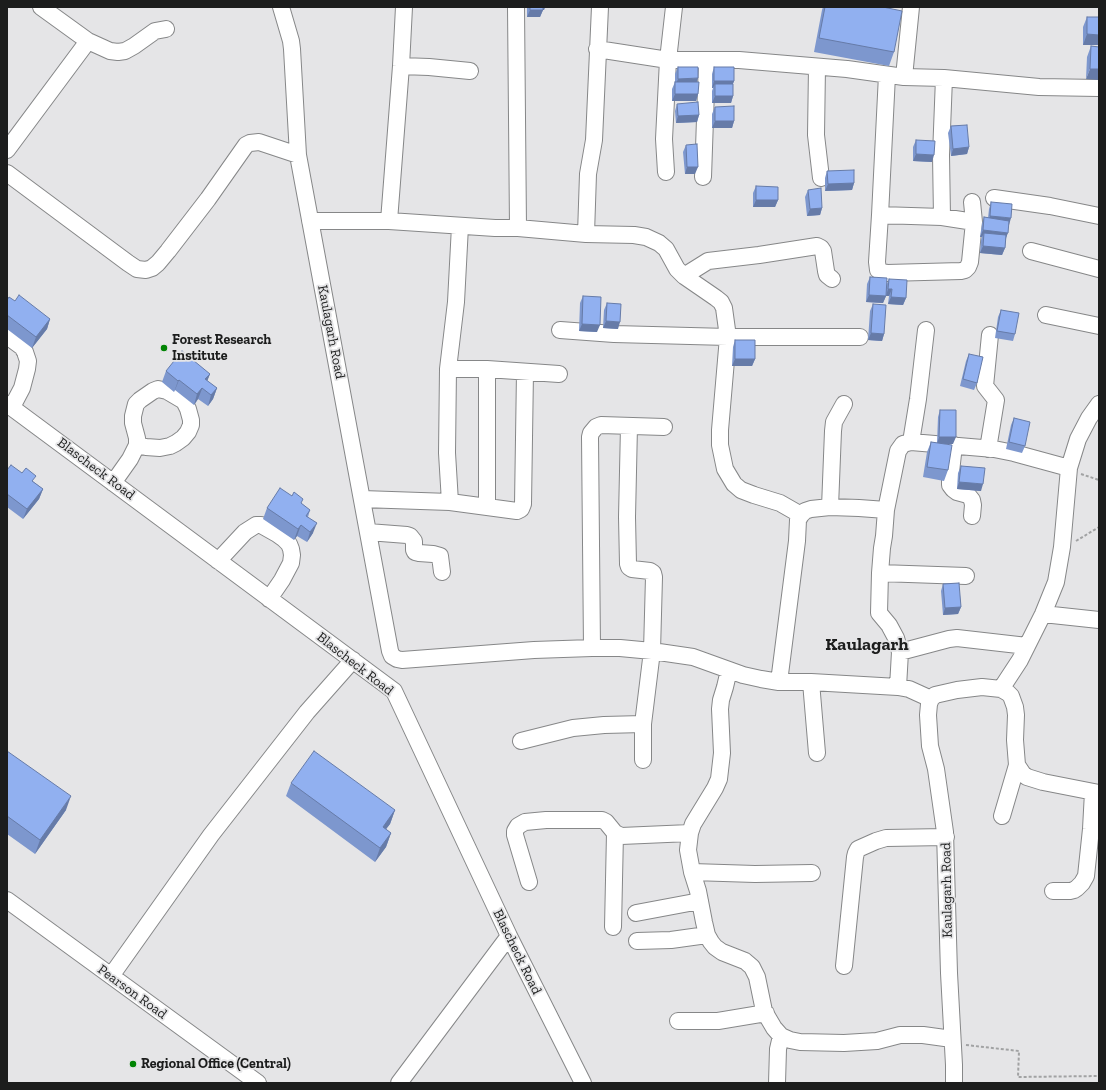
<!DOCTYPE html>
<style>
body{margin:0}
#map{position:relative;width:1106px;height:1090px;overflow:hidden;background:#e5e5e7;font-family:"Zilla Slab",serif}
canvas{display:block}
.frame{position:absolute;inset:0;border:8px solid #1c1d1d;pointer-events:none}
</style>
<div id="map">
<canvas width="1106" height="1090"></canvas>
<div class="frame"></div>
</div>
<script>
const context = document.querySelector('canvas').getContext('2d');
context.lineJoin = 'round';
const toPath = rows => new Path2D(rows.map(r => 'M' + r).join(''));
function strokePath(path, color, width, dash) { context.strokeStyle = color; context.lineWidth = width; context.lineCap = dash ? 'butt' : 'round'; context.setLineDash(dash || []); context.stroke(path); }
function fill(path, color) { context.fillStyle = color; context.fill(path, 'evenodd'); }
function label(font, color, halo, rows, align = 'center') {
  context.font = font + ' "Zilla Slab",serif'; context.lineWidth = 3.5; context.setLineDash([]); context.textBaseline = 'middle'; context.strokeStyle = halo; context.fillStyle = color; for (const [text, x, y, turn = 0] of rows) {
    context.save(); context.translate(x, y); context.rotate((+turn || 0) * Math.PI / 180); context.textAlign = isNaN(turn) ? turn : align; if (halo) context.strokeText(text, 0, 0); context.fillText(text, 0, 0); context.restore();
  }
}
const path = toPath([
 [1081,474,1099,480],
 [1076,541,1099,527],
 [966,1045,1019,1051,1018,1077,1099,1076]
]);
const minor = toPath([
 [41,7,88,41,110,51,118,52,125,51,134,46,155,31,166,29],
 [281,7,291,41,292,49,298,155,390,651,392,656,397,659,402,660,534,650,592,648,620,648,652,651,693,657,743,675,761,679,779,682,811,682,898,687,909,689,931,699],
 [516,7,518,228],
 [597,49,668,60,739,60,847,69,904,77,944,78,1039,87,1099,88],
 [401,66,429,67,470,71],
 [817,67,816,135,821,178],
 [887,75,880,215,877,262,878,270,883,272,887,273,961,271,965,270,968,267,970,262,974,222,972,202],
 [904,77,911,7],
 [7,150,88,41],
 [666,172,664,139,668,60,674,7],
 [7,173,128,263,137,269,146,270,152,268,158,263,168,251,208,199,246,145,250,143,259,142,298,155],
 [703,177,707,61],
 [994,198,1050,206,1099,216],
 [880,215,942,217,974,222],
 [942,217,941,155,944,78],
 [310,221,389,221,495,228,518,228,586,234,634,235,646,237,659,243,666,249,677,269,684,276,716,298,721,302,724,308,728,337,720,430,720,445,725,469,734,484,741,490,754,495,780,503,801,515],
 [389,221,401,66,404,7],
 [586,234,588,174,594,140,600,7],
 [1031,251,1099,269],
 [684,276,708,261,759,255,817,246,821,248,823,251,826,271,827,275,832,279],
 [1046,315,1099,326],
 [560,330,614,334,728,337,860,337],
 [7,336,22,347,25,352,28,361,27,369,22,388,12,407],
 [448,369,487,369,559,374],
 [487,369,487,507],
 [7,404,394,691,509,936,583,1083],
 [629,426,627,517,628,564,629,567,632,569,650,571,653,573,654,577,652,651,643,724,643,760],
 [911,442,918,399,926,330],
 [954,445,950,481,950,485,953,489,957,492,968,495,972,500,973,505,972,516],
 [988,449,996,400,985,386,990,335],
 [113,483,130,459,137,445,137,438,133,423,133,416,136,404,140,400,153,391,158,389,167,391,184,401,188,409,191,420,191,425,188,432,183,438,176,443,170,446,160,448,146,447,137,445],
 [362,499,450,502,517,511,521,509,523,504,525,372],
 [450,502,447,453,448,369,456,302,460,226],
 [830,507,833,431,834,422,844,404],
 [368,532,407,535,410,536,414,541,414,550,415,552,419,553,433,554,440,556,442,572],
 [218,561,245,532,256,525,261,525,277,534,284,539,289,544,291,549,292,555,291,563,282,580,269,599],
 [880,573,966,576],
 [1043,614,1099,620],
 [592,648,590,437,591,433,596,427,601,425,664,427],
 [900,652,949,639,957,638,1027,646],
 [729,670,725,687,721,700,720,709,722,753,719,779,715,788,693,824,690,833,688,850,692,872,698,891,704,922,707,935,711,942,715,947,722,952,745,961,752,967,757,977,764,1011,774,1028,781,1036,790,1040,800,1042,844,1043,877,1041,900,1035,923,1035,952,1039],
 [779,682,797,541,798,520,801,515,805,511,811,509,830,507,859,508,886,510],
 [811,682,817,753],
 [898,687,900,652,896,638,889,625,879,613,880,573,882,548,884,536,886,510,898,451,903,444,911,442,994,449,1014,453,1069,468],
 [1001,689,1020,660,1043,614,1056,582,1062,547,1069,468,1078,439,1089,418,1099,404],
 [521,741,573,728,604,725,643,724],
 [1017,765,1023,774,1027,777,1043,782,1099,793],
 [692,872,755,874,812,873],
 [529,882,515,835,515,831,518,826,525,822,546,820,602,820,606,822,615,833,621,836,690,833],
 [1053,891,1070,891,1074,890,1077,888,1082,883,1086,876,1091,829,1093,792],
 [7,900,258,1083],
 [636,913,700,901],
 [613,927,615,833],
 [637,941,671,940,707,935],
 [844,966,855,857,856,853,858,849,876,841,886,838,946,837],
 [111,976,211,835,307,712,353,660],
 [678,1021,718,1021,766,1013],
 [399,1083,509,936],
 [777,1083,778,1049,781,1036],
 [954,1083,954,1065,949,973,945,832,936,769,930,746,928,715,929,704,931,699,935,695,957,690,982,687,1001,689,1008,693,1011,696,1015,707,1016,715,1015,740,1017,765,1002,816]
]);
const wall = toPath([
 [527,7,545,7,544,10,543,10,540,17,527,17],
 [823,7,883,7,894,52,889,66,814,52,822,10],
 [1087,17,1099,17,1099,45,1083,45,1083,27],
 [1091,46,1099,47,1086,79,1087,57],
 [678,67,697,82,698,94,696,101,672,101,672,89,675,82,675,74],
 [714,67,734,81,733,84,733,96,731,103,712,103,712,91,713,88,712,88,712,74],
 [677,104,699,115,697,122,676,123,675,111],
 [715,107,734,121,732,128,712,128,712,114],
 [951,126,969,147,967,154,951,156,948,133],
 [916,140,932,162,913,161,913,147],
 [686,145,695,174,685,174,683,152],
 [827,171,854,183,852,190,825,191,825,178],
 [756,186,778,200,775,207,753,207,753,193],
 [808,190,822,208,820,215,807,216,805,197],
 [991,202,1009,223,1006,239,1005,248,1002,255,980,253,981,240,982,237,980,237,982,224,984,217,988,218,989,209],
 [870,277,886,286,889,279,906,298,903,305,888,304,889,296,886,296,883,303,866,302,867,284],
 [583,296,597,332,579,331,580,303],
 [7,300,15,301,50,319,47,329,32,348,7,329],
 [607,303,618,329,603,328,604,310],
 [873,304,884,334,882,341,868,340,870,311],
 [1001,310,1015,334,1013,341,995,338,998,317],
 [735,340,755,359,752,366,732,366,733,347],
 [969,354,977,383,974,390,960,386,966,361],
 [166,371,210,374,207,381,217,388,213,399,208,406,198,399,194,405,175,390,174,392,162,382],
 [940,410,953,444,945,444,948,470,944,481,923,477,927,452,931,442,937,443,938,417],
 [1014,418,1025,446,1022,453,1006,449,1011,425],
 [961,466,981,491,957,489,958,473],
 [7,470,22,473,43,489,39,499,23,519,7,507],
 [302,504,310,510,308,517,313,533,307,542,297,536,294,540,263,519,267,508],
 [943,584,961,607,958,614,943,615,941,591],
 [7,751,66,810,35,854,7,834],
 [291,783,395,810,390,824,386,829,391,833,386,847,375,862,286,796]
]);
const shadedWall = toPath([
 [541,7,545,7,544,10,543,10,540,17,527,17,530,10],
 [1087,34,1099,35,1099,45,1083,45],
 [1090,69,1099,69,1099,80,1086,79],
 [698,78,696,85,675,86,678,79],
 [714,81,734,81,731,88,715,84,713,88,712,88],
 [675,94,698,94,696,101,672,101],
 [715,96,733,96,731,103,712,103],
 [699,115,697,122,676,123,678,116],
 [715,121,734,121,732,128,712,128],
 [969,147,967,154,951,156,953,149],
 [916,154,934,155,932,162,913,161],
 [687,167,698,167,695,174,685,174],
 [854,183,852,190,825,191,828,184],
 [756,200,778,200,775,207,753,207],
 [822,208,820,215,807,216,810,209],
 [990,216,1011,218,1009,225,987,223],
 [983,230,1008,233,1005,240,984,233,982,237,980,237],
 [983,246,1005,248,1002,255,980,253],
 [888,289,892,289,889,296,886,296],
 [869,295,886,296,883,303,866,302],
 [891,297,906,298,903,305,888,304],
 [50,319,47,329,32,348,36,337],
 [606,321,620,322,618,329,603,328],
 [582,324,600,325,597,332,579,331],
 [871,333,884,334,882,341,868,340],
 [735,359,755,359,752,366,732,366],
 [210,374,206,384,202,389,198,399,194,405,197,394,205,379],
 [179,380,175,390,174,392,178,381],
 [217,388,213,399,208,406,211,395],
 [939,437,956,437,953,444,937,444],
 [959,482,983,484,981,491,957,489],
 [43,489,39,499,23,519,27,509],
 [317,523,313,533,307,542,310,532],
 [301,525,297,536,294,540,298,529],
 [961,607,958,614,943,615,945,608],
 [71,796,66,810,35,854,40,840],
 [395,810,390,824,377,841,383,827],
 [391,833,386,847,375,862,380,848]
]);
const building = toPath([
 [530,7,543,7,543,10,530,10,530,7],
 [825,7,883,7,902,11,894,52,819,38,825,7],
 [1087,17,1099,17,1099,35,1087,34,1087,17],
 [1091,46,1099,47,1099,69,1090,69,1091,46],
 [678,67,698,67,698,78,678,79,678,67],
 [714,67,734,67,734,81,714,81,714,67],
 [675,82,699,82,698,94,675,94,675,82],
 [715,84,733,84,733,96,715,96,715,84],
 [698,102,699,115,678,116,677,104,698,102],
 [734,106,734,121,715,121,715,107,734,106],
 [967,125,969,147,953,149,951,126,967,125],
 [916,140,935,141,934,155,916,154,916,140],
 [697,144,698,167,687,167,686,145,697,144],
 [854,170,854,183,828,184,827,171,854,170],
 [756,186,778,187,778,200,756,200,756,186],
 [821,188,822,208,810,209,808,190,821,188],
 [991,202,1012,204,1011,218,990,216,991,202],
 [984,217,1009,221,1008,233,983,230,984,217],
 [984,233,1006,235,1005,248,983,246,984,233],
 [870,277,887,278,886,296,869,295,870,277],
 [889,279,907,280,906,298,891,297,892,289,888,289,889,279],
 [19,295,50,319,36,337,7,315,7,300,9,297,15,301,19,295],
 [583,296,601,297,600,325,582,324,583,296],
 [607,303,621,304,620,322,606,321,607,303],
 [873,304,886,305,884,334,871,333,873,304],
 [1001,310,1019,313,1015,334,997,331,1001,310],
 [735,340,755,340,755,359,735,359,735,340],
 [182,351,210,374,205,379,217,388,211,395,202,388,197,394,179,380,178,381,166,371,182,351],
 [969,354,983,357,977,383,963,379,969,354],
 [940,410,956,410,956,437,939,437,940,410],
 [1014,418,1030,422,1025,446,1009,442,1014,418],
 [931,442,952,445,948,470,927,467,931,442],
 [11,465,22,473,26,468,36,476,32,481,43,489,27,509,7,494,7,470,11,465],
 [961,466,985,468,983,484,959,482,961,466],
 [280,488,292,496,294,492,303,499,301,503,310,510,306,516,317,523,310,532,301,525,298,529,267,508,280,488],
 [959,583,961,607,945,608,943,584,959,583],
 [7,751,71,796,40,840,7,816,7,751],
 [314,751,395,810,383,827,391,833,380,848,291,783,314,751]
]);
const markers = [
 [164,348,4,"#018404"],
 [133,1064,4,"#018404"]
];
const streetNames = [
 ["Kaulagarh Road",331,332,79],
 ["Blascheck Road",96,469,37],
 ["Blascheck Road",355,664,38],
 ["Kaulagarh Road",947,890,-91],
 ["Blascheck Road",517,952,64],
 ["Pearson Road",132,992,36]
];
const poiNames = [
 ["Forest Research",172,340],
 ["Institute",172,356],
 ["Regional Office (Central)",141,1064]
];
const districtNames = [
 ["Kaulagarh",867,645]
];
strokePath(minor, '#868788', 18);
strokePath(path, '#a1a2a3', 2, [3, 2]);
strokePath(minor, '#fff', 16);
fill(wall, '#7d97ce');
fill(shadedWall, '#667ba8');
fill(building, '#91b0f0');
strokePath(building, '#667ba8', 1);
for (const [x, y, r, color] of markers) { const dot = new Path2D(); dot.arc(x, y, r, 0, 2 * Math.PI); context.fillStyle = color; context.fill(dot); strokePath(dot, '#e5e5e7', 1.5); }
label('14px', '#1c1d1d', '#e5e5e7', streetNames);
label('bold 14px', '#1c1d1d', '#e5e5e7', poiNames, 'left');
label('bold 18px', '#1c1d1d', '#e5e5e7', districtNames);
</script>
